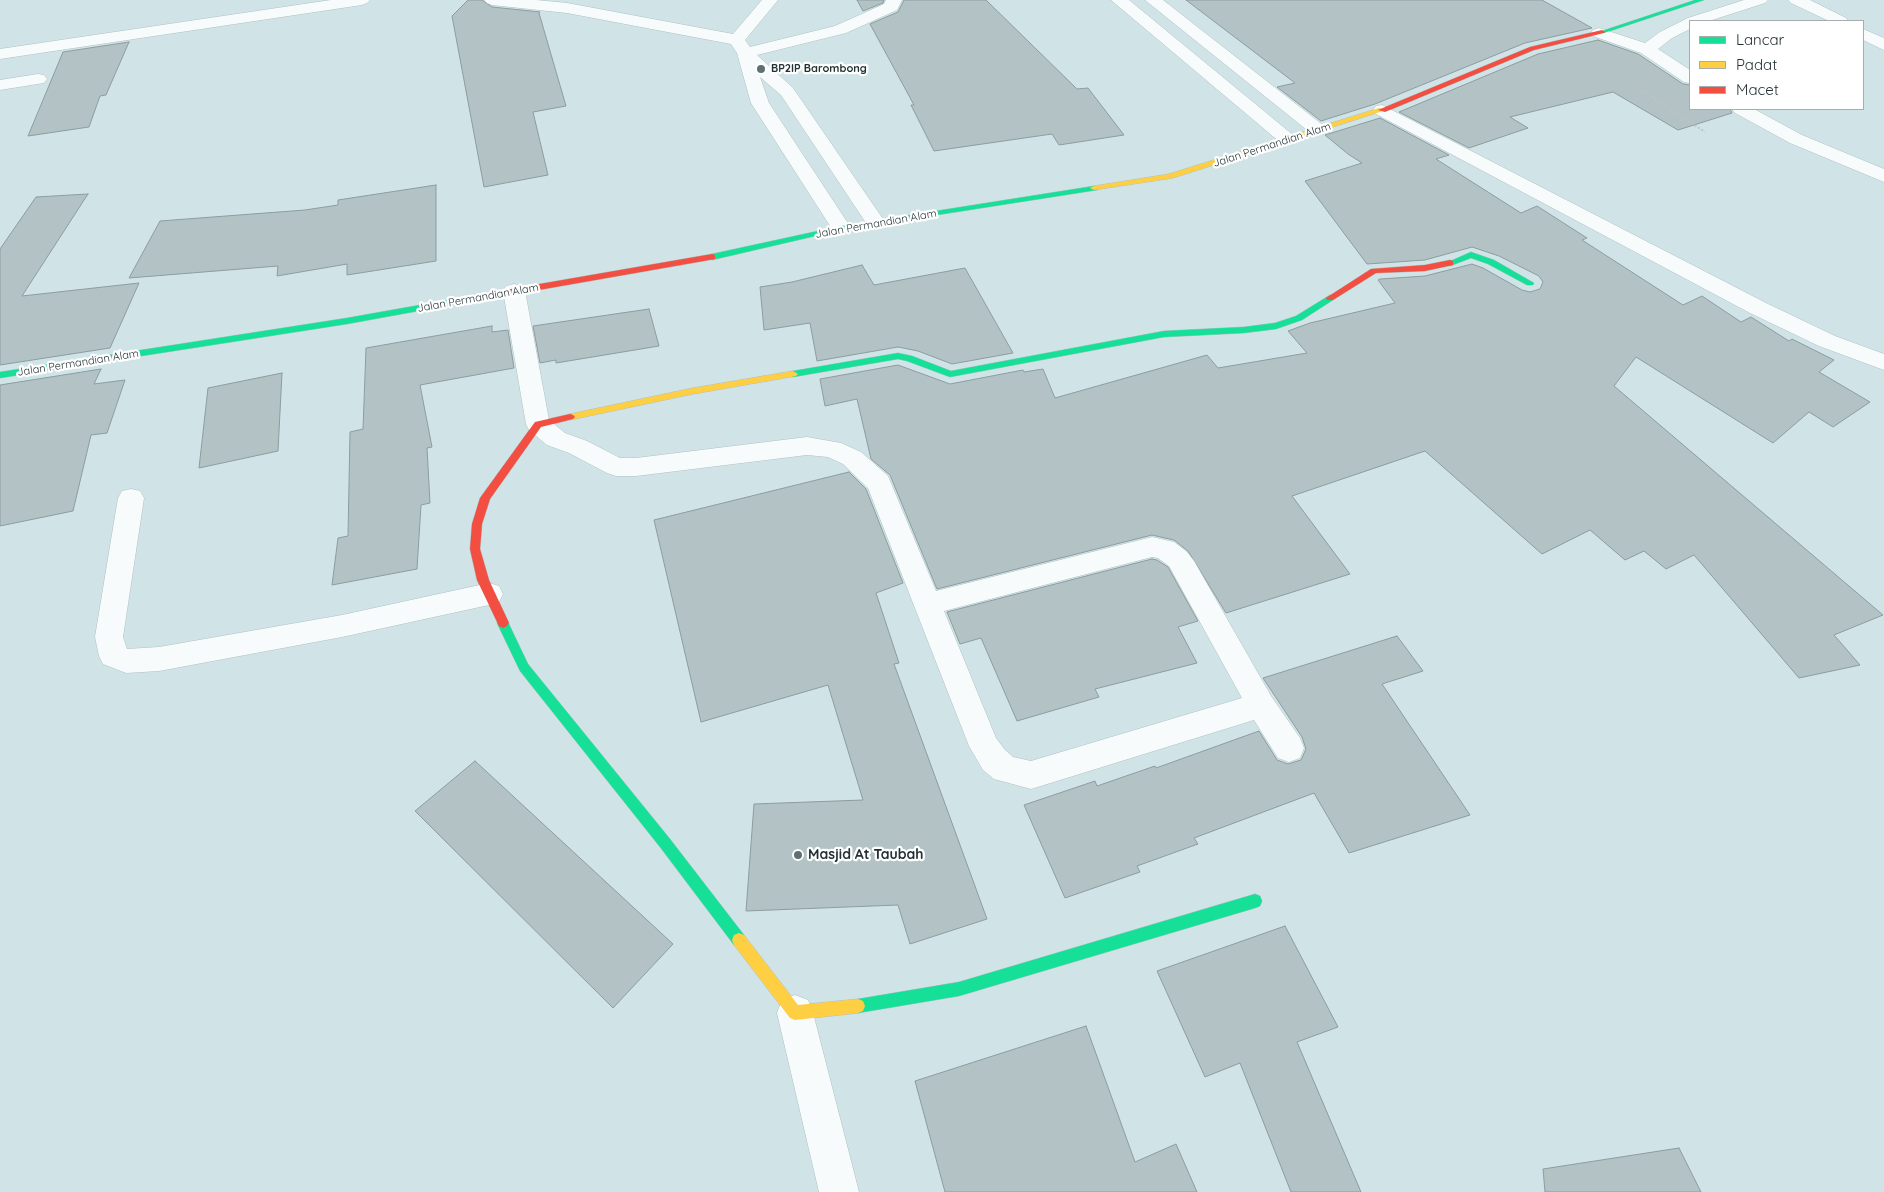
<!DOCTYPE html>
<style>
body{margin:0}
#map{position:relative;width:1884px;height:1192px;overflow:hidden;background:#d0e4e8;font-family:Quicksand,sans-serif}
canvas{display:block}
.legend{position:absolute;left:1689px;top:20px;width:175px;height:90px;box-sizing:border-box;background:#fff;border:1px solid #a7adad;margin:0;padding:6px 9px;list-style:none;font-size:15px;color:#223133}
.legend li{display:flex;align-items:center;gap:10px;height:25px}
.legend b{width:25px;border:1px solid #a7adad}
</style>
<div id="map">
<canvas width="1884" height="1192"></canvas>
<ul class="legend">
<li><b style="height:6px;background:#16e098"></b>Lancar</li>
<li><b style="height:6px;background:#ffcf43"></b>Padat</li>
<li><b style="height:6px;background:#f24e42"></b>Macet</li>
</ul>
</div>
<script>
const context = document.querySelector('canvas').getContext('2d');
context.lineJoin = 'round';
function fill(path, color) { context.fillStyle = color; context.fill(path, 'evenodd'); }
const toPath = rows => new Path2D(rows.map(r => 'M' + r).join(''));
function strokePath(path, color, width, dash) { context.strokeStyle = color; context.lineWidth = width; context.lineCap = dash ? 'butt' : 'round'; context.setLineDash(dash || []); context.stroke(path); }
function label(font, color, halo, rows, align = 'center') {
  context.font = font + ' Quicksand,sans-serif'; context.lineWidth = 4.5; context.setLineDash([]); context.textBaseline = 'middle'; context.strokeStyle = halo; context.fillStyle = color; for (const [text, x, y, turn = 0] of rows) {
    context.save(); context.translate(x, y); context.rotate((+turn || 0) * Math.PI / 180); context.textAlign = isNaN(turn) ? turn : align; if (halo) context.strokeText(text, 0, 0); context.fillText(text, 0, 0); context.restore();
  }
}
const building = toPath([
 [468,0,482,0,492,7,540,12,539,13,566,106,533,112,548,175,484,187,452,16,468,0],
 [857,0,884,0,883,3,863,11,857,0],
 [904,0,986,0,1077,89,1088,88,1124,135,1059,145,1052,134,934,151,911,105,914,105,870,24,898,12,904,0],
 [1186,0,1542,0,1592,28,1525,43,1375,104,1321,121,1277,87,1295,83,1186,0],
 [1598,40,1638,54,1683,84,1690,85,1690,109,1730,109,1732,113,1678,130,1613,92,1510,117,1528,128,1469,148,1399,112,1538,54,1598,40],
 [129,42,106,95,100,96,89,127,28,136,63,52,129,42],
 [1380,118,1449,155,1436,159,1521,213,1537,206,1587,238,1582,240,1683,305,1702,296,1741,322,1751,317,1789,341,1792,339,1834,360,1819,372,1870,402,1833,427,1809,412,1773,443,1636,357,1614,386,1883,615,1834,635,1860,665,1799,678,1694,555,1666,569,1644,551,1625,560,1590,530,1542,554,1425,451,1292,496,1350,574,1226,613,1188,551,1174,540,1152,535,937,589,890,475,871,459,857,399,825,406,820,379,898,365,950,384,1023,370,1024,372,1043,369,1055,398,1207,355,1218,368,1307,353,1288,331,1310,323,1395,303,1378,280,1380,279,1425,276,1472,264,1483,268,1522,290,1530,292,1540,289,1543,282,1539,276,1499,256,1472,247,1425,260,1367,264,1305,181,1362,163,1348,154,1325,135,1380,118],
 [436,185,436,261,347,275,347,264,277,276,278,266,129,278,160,221,305,210,338,205,338,200,436,185],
 [88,194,22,296,139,283,110,348,0,365,0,249,36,197,88,194],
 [862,265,874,285,965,268,1013,353,952,364,918,351,898,347,817,361,810,323,764,330,760,287,792,282,862,265],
 [649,309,659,346,556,363,556,360,540,363,533,326,649,309],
 [492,326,492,332,508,330,514,368,420,385,432,447,427,448,430,503,421,505,417,569,332,585,338,538,348,536,350,432,363,429,366,348,492,326],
 [101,369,94,384,125,380,107,433,91,435,73,511,0,526,0,385,101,369],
 [282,373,278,451,199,468,208,388,282,373],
 [849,472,866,489,903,583,876,593,899,663,894,664,987,919,910,944,898,905,746,911,754,804,863,800,828,685,701,722,654,520,849,472],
 [1152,559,1157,560,1168,567,1198,621,1178,627,1197,663,1095,689,1099,697,1017,721,981,638,960,644,947,612,1152,559],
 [1397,636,1423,671,1382,684,1470,815,1349,853,1314,793,1194,838,1198,844,1137,866,1140,872,1065,898,1024,805,1095,781,1097,786,1155,766,1156,768,1259,731,1277,760,1288,764,1301,760,1306,749,1302,737,1263,678,1397,636],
 [475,761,673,944,613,1008,415,811,475,761],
 [1285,926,1338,1027,1297,1042,1361,1192,1291,1192,1240,1063,1205,1077,1157,971,1285,926],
 [1086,1026,1135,1162,1176,1144,1197,1192,945,1192,915,1081,1086,1026],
 [1679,1148,1701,1192,1545,1192,1543,1169,1679,1148]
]);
const path = toPath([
 [1621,77,1705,132]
]);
const lane = toPath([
 [331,0,370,0,367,3,362,5,0,59,0,49,331,0],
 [484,0,536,0,567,3,733,34,762,0,778,0,745,40,750,47,835,26,884,4,886,0,902,0,897,10,846,33,757,55,793,88,885,222,882,226,875,228,868,226,781,95,760,77,769,103,851,228,848,232,841,234,834,232,751,103,737,53,731,44,567,13,492,5,487,3,484,0],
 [1111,0,1129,0,1293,135,1296,139,1293,143,1287,144,1281,143,1111,0],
 [1145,0,1163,0,1324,126,1327,130,1324,134,1318,135,1312,134,1145,0],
 [1744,0,1768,0,1765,3,1709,21,1690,21,1690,29,1672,38,1658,49,1690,70,1690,83,1684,82,1641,53,1593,36,1591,33,1593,30,1599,28,1645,43,1660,32,1688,18,1744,0],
 [1788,0,1810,0,1846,18,1848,21,1829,21,1791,3,1788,0],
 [1863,29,1884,38,1884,50,1863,40,1863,29],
 [1732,109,1754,109,1802,135,1884,169,1884,182,1790,143,1735,113,1732,109]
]);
const street = toPath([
 [38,74,44,75,47,79,44,83,0,90,0,80,38,74],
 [1382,105,1766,303,1835,336,1884,354,1884,370,1819,346,1750,313,1376,114,1373,110,1376,106,1382,105],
 [514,284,522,286,525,291,549,420,565,433,587,441,620,458,636,458,807,437,841,443,861,452,888,476,936,591,1152,537,1174,542,1187,552,1194,561,1271,696,1300,738,1304,748,1300,758,1289,762,1278,758,1254,720,1031,789,994,779,983,770,969,746,868,488,843,464,828,457,807,455,636,476,616,476,607,473,569,453,547,445,529,430,526,424,503,291,506,286,514,284],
 [1152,557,1158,558,1169,566,1174,575,1242,698,1031,761,1013,757,1005,750,996,738,944,611,1152,557],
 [131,489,140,491,144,498,123,637,127,649,159,647,342,615,489,583,499,586,503,594,499,602,489,605,342,637,159,671,126,673,103,664,99,656,95,637,118,498,122,491,131,489],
 [795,995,808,1000,813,1013,859,1192,819,1192,777,1013,782,1000,795,995]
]);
const fast = toPath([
 [1695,0,1704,0,1604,33,1599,32,1695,0],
 [1094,186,1098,188,1097,190,841,230,712,260,708,257,712,254,841,226,1094,186],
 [1471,252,1494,260,1534,283,1533,285,1527,285,1488,264,1471,258,1450,266,1446,263,1471,252],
 [1330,295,1333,296,1333,300,1302,320,1276,329,1244,333,1164,337,950,377,907,361,898,359,793,377,788,374,793,371,898,353,912,356,951,371,1164,331,1244,327,1275,323,1296,316,1330,295],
 [459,298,463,301,462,303,347,324,0,378,0,372,347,318,459,298],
 [503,618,507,620,528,664,670,839,744,935,746,940,744,945,739,947,734,945,660,847,520,671,497,623,499,620,503,618],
 [1255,894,1260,896,1262,901,1260,906,1255,908,959,996,858,1013,853,1011,851,1006,853,1001,858,999,959,982,1255,894]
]);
const slow = toPath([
 [1379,108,1386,110,1173,178,1094,190,1090,188,1094,186,1169,174,1379,108],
 [793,371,798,374,796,376,693,394,570,420,565,417,570,414,693,388,793,371],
 [739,933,744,935,798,1005,858,999,863,1001,865,1006,863,1011,858,1013,795,1020,790,1018,734,945,732,940,734,935,739,933]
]);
const jam = toPath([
 [1602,30,1605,32,1604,33,1534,50,1385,112,1378,110,1530,47,1602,30],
 [712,254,715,255,715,259,459,304,455,301,459,298,712,254],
 [1450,260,1453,261,1453,265,1425,271,1376,273,1333,300,1327,300,1326,298,1371,269,1425,265,1450,260],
 [570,414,573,415,575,417,573,419,541,427,490,499,482,524,480,549,489,580,509,623,507,626,503,628,499,626,477,580,470,549,472,524,480,498,535,422,570,414]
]);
const markers = [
 [761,69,5,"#5f7072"],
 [798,855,5,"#5f7072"]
];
const farPoinames = [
 ["BP2IP Barombong",771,69]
];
const farStreetnames = [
 ["Jalan Permandian Alam",1272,145,-18],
 ["Jalan Permandian Alam",876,224,-10],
 ["Jalan Permandian Alam",478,298,-10],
 ["Jalan Permandian Alam",78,363,-9]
];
const poiNames = [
 ["Masjid At Taubah",808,855]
];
fill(building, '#b2c2c5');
strokePath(building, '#8c9c9f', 1);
strokePath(lane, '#afc0c3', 1);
strokePath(street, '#afc0c3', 1);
strokePath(fast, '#afc0c3', 1);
strokePath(slow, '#afc0c3', 1);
strokePath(jam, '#afc0c3', 1);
strokePath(path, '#bdc4c5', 2, [2, 2]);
fill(lane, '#f8fbfc');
fill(street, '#f8fbfc');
fill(fast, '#16e098');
fill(slow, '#ffcf43');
fill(jam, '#f24e42');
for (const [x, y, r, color] of markers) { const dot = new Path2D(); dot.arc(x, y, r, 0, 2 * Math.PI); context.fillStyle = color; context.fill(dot); strokePath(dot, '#fff', 2); }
label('bold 11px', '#223133', '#fff', farPoinames, 'left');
label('11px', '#223133', '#fff', farStreetnames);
label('bold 14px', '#223133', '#fff', poiNames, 'left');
</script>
